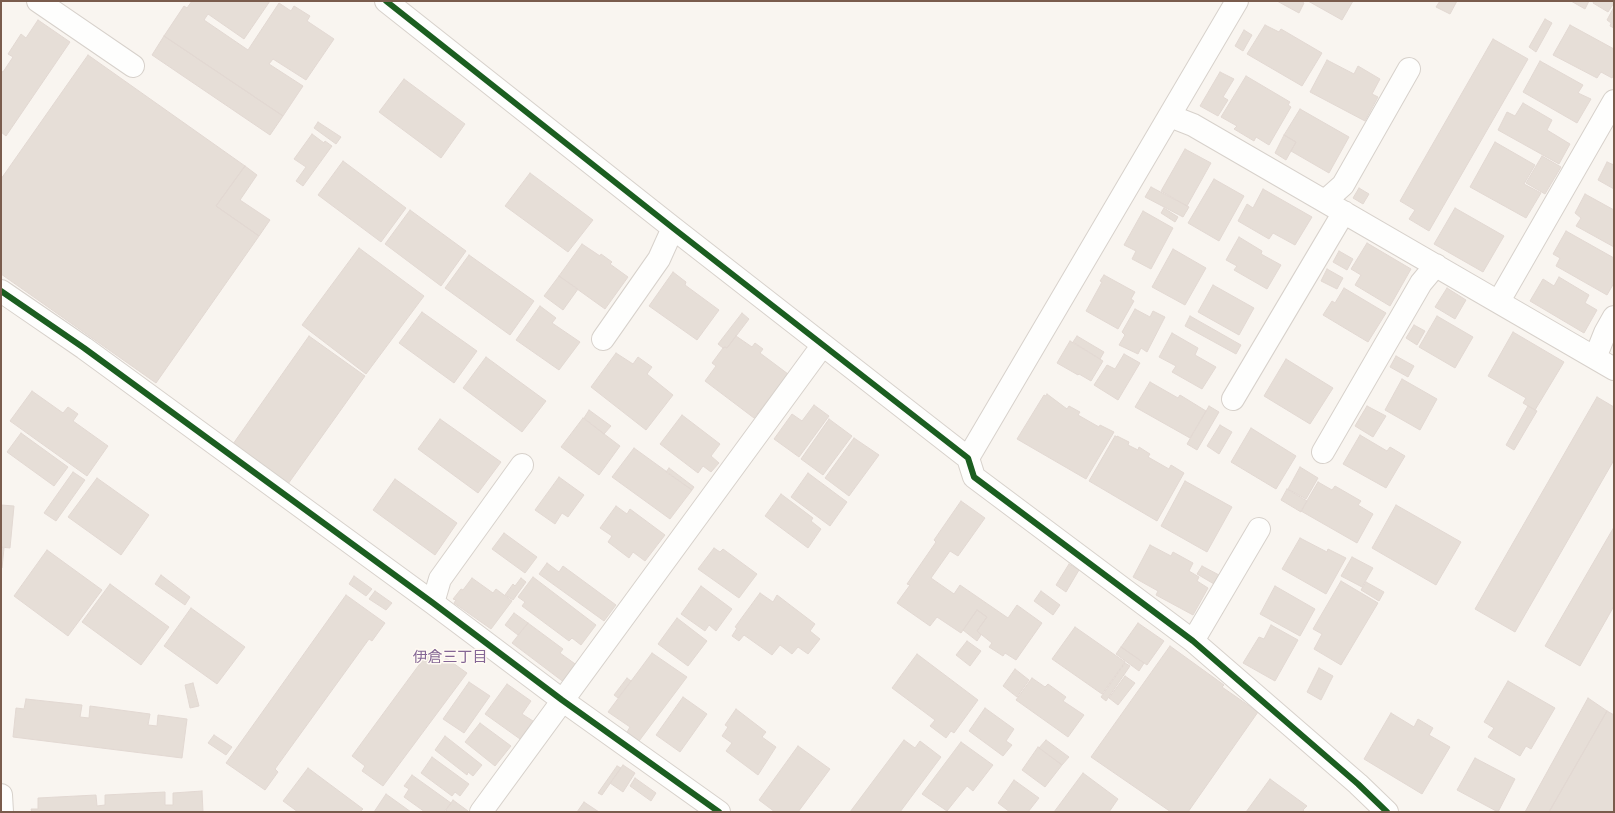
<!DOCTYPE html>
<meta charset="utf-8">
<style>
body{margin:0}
#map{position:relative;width:1615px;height:813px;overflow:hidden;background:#f9f5f0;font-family:"IBM Plex Sans",sans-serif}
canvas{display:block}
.frame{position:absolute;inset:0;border:2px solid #7a5c4d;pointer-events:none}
</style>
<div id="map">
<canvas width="1615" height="813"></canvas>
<div class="frame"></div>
</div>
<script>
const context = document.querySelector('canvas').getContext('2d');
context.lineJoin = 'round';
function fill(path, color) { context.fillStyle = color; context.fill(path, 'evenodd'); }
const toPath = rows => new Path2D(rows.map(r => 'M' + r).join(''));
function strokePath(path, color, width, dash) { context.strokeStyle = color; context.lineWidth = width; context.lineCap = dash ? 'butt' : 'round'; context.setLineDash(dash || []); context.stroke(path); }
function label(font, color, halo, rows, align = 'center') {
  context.font = font + ' "IBM Plex Sans","Noto Sans JP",sans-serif'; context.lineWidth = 3; context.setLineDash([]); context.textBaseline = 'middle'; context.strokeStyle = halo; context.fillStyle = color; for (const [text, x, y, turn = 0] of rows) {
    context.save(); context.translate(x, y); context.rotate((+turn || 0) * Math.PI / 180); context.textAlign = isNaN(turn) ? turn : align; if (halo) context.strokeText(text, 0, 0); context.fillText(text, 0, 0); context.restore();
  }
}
const building = toPath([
 [192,1,270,1,244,39,208,14,204,20,248,50,279,3,291,11,294,6,310,16,307,21,334,39,306,80,273,59,269,64,303,86,283,116,164,36,184,6,187,8,192,1],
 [1277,1,1301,1,1304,3,1299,13,1277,1],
 [1308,1,1353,1,1342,20,1308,1],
 [1440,1,1457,1,1450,14,1436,7,1440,1],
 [1571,1,1589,1,1585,9,1571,1],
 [1594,1,1614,1,1614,3,1608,12,1593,3,1594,1],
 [1614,7,1614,28,1610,26,1611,23,1607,20,1614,7],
 [1545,19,1552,23,1536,52,1529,47,1545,19],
 [38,20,70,42,6,136,1,132,1,71,3,72,13,57,8,54,21,34,26,38,38,20],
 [1265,25,1279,32,1281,29,1322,53,1302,86,1247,54,1265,25],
 [1570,25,1614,49,1614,74,1612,78,1601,72,1597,78,1553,55,1570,25],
 [1244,30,1252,35,1243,51,1235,46,1244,30],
 [164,36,283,116,270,135,152,55,164,36],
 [1493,39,1528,59,1429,231,1409,219,1415,210,1400,201,1493,39],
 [88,55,245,166,216,206,259,236,156,383,1,274,1,179,88,55],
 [1327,60,1354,74,1358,66,1380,79,1372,94,1378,97,1365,121,1310,92,1327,60],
 [1540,61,1583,85,1578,93,1591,99,1577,123,1523,92,1540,61],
 [1220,72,1234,79,1223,97,1228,100,1218,116,1200,106,1220,72],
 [1246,76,1290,102,1288,105,1291,107,1269,145,1256,137,1254,141,1234,129,1237,126,1221,117,1246,76],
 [404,79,465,124,441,158,379,112,404,79],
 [1523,103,1552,120,1547,130,1570,144,1559,164,1498,130,1507,112,1515,116,1523,103],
 [1300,109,1349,137,1329,173,1291,151,1296,142,1284,135,1300,109],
 [318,122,341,137,336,144,314,128,318,122],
 [312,134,324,143,325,141,332,146,303,186,296,181,306,167,294,159,312,134],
 [1284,135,1296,142,1286,160,1275,153,1284,135],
 [1495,142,1535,165,1524,184,1541,193,1526,218,1470,187,1495,142],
 [1185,149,1211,163,1187,206,1161,191,1185,149],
 [1542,156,1561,167,1545,194,1526,183,1542,156],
 [343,161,406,208,381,242,318,195,343,161],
 [1607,162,1614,165,1614,189,1598,180,1607,162],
 [245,166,257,175,240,200,270,220,259,236,216,206,245,166],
 [530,173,593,220,568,252,505,206,530,173],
 [1214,179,1244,196,1219,241,1188,223,1214,179],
 [1151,187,1189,207,1183,217,1145,197,1151,187],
 [1359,188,1369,194,1363,204,1353,198,1359,188],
 [1263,189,1312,217,1295,245,1273,233,1269,239,1238,221,1247,204,1253,208,1263,189],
 [1585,194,1614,210,1614,247,1576,226,1581,218,1575,213,1585,194],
 [1164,208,1178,217,1175,222,1161,213,1164,208],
 [1455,208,1504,236,1483,272,1434,244,1455,208],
 [410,210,466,251,441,286,385,244,410,210],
 [1143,211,1173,228,1151,269,1132,259,1136,251,1124,245,1143,211],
 [1566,231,1614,258,1614,283,1607,295,1556,266,1560,258,1553,254,1566,231],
 [1239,237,1262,251,1261,254,1281,265,1267,289,1234,270,1237,266,1226,260,1239,237],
 [1367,243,1411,269,1390,306,1355,285,1361,275,1351,269,1367,243],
 [582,244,600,256,601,254,612,262,610,264,628,277,605,309,559,276,582,244],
 [359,248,424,296,366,374,302,325,359,248],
 [1173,249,1206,268,1185,305,1152,287,1173,249],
 [1339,251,1353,259,1347,270,1333,262,1339,251],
 [469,255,534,301,510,335,445,288,469,255],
 [1327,269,1343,278,1337,289,1321,281,1327,269],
 [673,272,686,282,685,285,719,310,697,340,649,306,673,272],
 [1104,275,1135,292,1131,299,1134,301,1118,329,1086,311,1102,282,1100,281,1104,275],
 [559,276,578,289,563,310,544,296,559,276],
 [1559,277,1589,295,1585,303,1597,310,1584,333,1530,301,1543,279,1554,286,1559,277],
 [1213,285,1254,308,1239,335,1198,312,1213,285],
 [1344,288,1386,313,1368,342,1323,315,1332,301,1335,303,1344,288],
 [1447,288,1466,300,1455,319,1435,307,1447,288],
 [540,306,556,318,552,323,580,342,559,370,516,340,540,306],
 [1135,309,1150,317,1153,311,1165,317,1147,352,1141,348,1138,354,1119,345,1125,335,1122,332,1135,309],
 [422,312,477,351,454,383,399,343,422,312],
 [742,313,749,319,727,348,725,347,723,348,718,344,742,313],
 [1190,316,1241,345,1236,354,1185,326,1190,316],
 [1437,316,1473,337,1455,368,1419,347,1437,316],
 [1414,325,1425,331,1417,345,1406,338,1414,325],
 [1513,332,1564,362,1535,410,1523,403,1526,398,1488,376,1513,332],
 [1172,333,1198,348,1195,355,1216,367,1202,389,1172,372,1176,366,1159,357,1172,333],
 [309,336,365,376,288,484,233,444,309,336],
 [736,336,752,347,755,343,763,349,760,353,788,374,754,418,705,381,716,366,712,363,723,348,725,347,727,348,736,336],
 [1077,336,1104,352,1100,359,1073,342,1077,336],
 [1070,341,1103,361,1091,381,1079,374,1078,375,1057,363,1070,341],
 [616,353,633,364,638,357,652,367,647,374,673,395,646,430,591,387,616,353],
 [1124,354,1140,363,1118,400,1094,385,1107,365,1115,369,1124,354],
 [1396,356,1414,366,1408,377,1390,367,1396,356],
 [486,357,546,401,522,432,463,388,486,357],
 [1286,359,1333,388,1310,424,1264,396,1286,359],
 [1402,379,1437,399,1420,430,1385,410,1402,379],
 [1150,382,1178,398,1180,395,1206,411,1190,438,1135,407,1150,382],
 [32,391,63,413,68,407,78,414,73,421,108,446,87,476,10,421,32,391],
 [1047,394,1067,409,1069,406,1080,412,1078,415,1099,427,1100,425,1114,432,1086,479,1017,439,1044,395,1046,396,1047,394],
 [1597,397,1614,407,1614,460,1515,632,1475,609,1597,397],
 [814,405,829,416,799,457,774,439,792,414,802,421,814,405],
 [1209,406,1219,412,1197,450,1187,444,1209,406],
 [1367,406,1386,416,1373,437,1355,426,1367,406],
 [1528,406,1537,411,1514,450,1506,445,1528,406],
 [589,410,611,426,604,434,584,418,589,410],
 [682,415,720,444,711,456,719,463,711,472,703,466,698,473,660,444,682,415],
 [583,418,620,446,599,475,561,447,583,418],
 [440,419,501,462,478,493,418,449,440,419],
 [829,419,852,436,823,475,801,459,829,419],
 [1220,425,1232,432,1219,454,1207,446,1220,425],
 [1251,428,1296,456,1276,489,1231,462,1251,428],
 [21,433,68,467,54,486,7,452,21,433],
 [1360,435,1387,451,1390,447,1405,456,1386,488,1343,464,1360,435],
 [1115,436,1117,437,1117,436,1129,442,1128,445,1138,450,1139,447,1150,454,1148,457,1169,469,1171,465,1184,473,1157,521,1089,481,1115,436],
 [854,438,879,455,849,496,825,478,854,438],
 [634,448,692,490,670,519,612,477,634,448],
 [1300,467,1318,478,1306,499,1288,489,1300,467],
 [669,468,694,487,692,490,666,472,669,468],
 [73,472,85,480,56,521,44,513,73,472],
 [808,473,847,502,830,526,791,497,808,473],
 [559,477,584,495,568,517,562,513,555,524,535,510,559,477],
 [97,478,149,515,121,555,68,517,97,478],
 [395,479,457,523,435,555,373,510,395,479],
 [1185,481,1232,507,1207,552,1161,526,1185,481],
 [1318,482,1332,490,1335,486,1361,501,1358,505,1373,514,1357,543,1301,511,1318,482],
 [1287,489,1307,501,1301,512,1281,500,1287,489],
 [781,494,813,518,811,521,821,529,808,548,765,516,781,494],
 [961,501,985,518,958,556,950,551,931,578,954,594,960,585,1008,618,1017,605,1042,623,1016,660,1005,653,1003,656,989,647,992,643,977,631,987,617,977,610,961,633,937,617,930,626,897,603,910,585,907,584,936,542,934,540,961,501],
 [1,505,14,506,10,548,1,547,1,505],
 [1396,505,1461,542,1436,585,1372,548,1396,505],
 [616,506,627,514,630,509,665,535,645,561,633,552,629,558,608,542,612,536,600,528,616,506],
 [1614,527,1614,606,1580,666,1545,646,1614,527],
 [504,533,537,557,525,573,492,549,504,533],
 [1300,538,1327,552,1328,549,1346,558,1326,594,1282,569,1300,538],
 [1150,545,1171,556,1173,552,1193,563,1189,571,1199,577,1197,581,1208,588,1193,615,1156,595,1158,591,1133,577,1150,545],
 [1,547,4,548,2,568,1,568,1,547],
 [714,548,720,552,723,549,757,574,739,598,698,569,714,548],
 [47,550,102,590,68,636,14,596,47,550],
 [1352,557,1373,568,1362,587,1341,576,1352,557],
 [547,563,559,572,563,566,616,605,604,621,539,574,547,563],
 [1069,564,1079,570,1066,592,1056,585,1069,564],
 [1202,566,1219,575,1214,584,1197,574,1202,566],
 [161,575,190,597,185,605,155,584,161,575],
 [354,576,372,589,366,596,349,584,354,576],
 [533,577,596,625,581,645,572,638,569,641,522,606,525,602,518,597,533,577],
 [472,578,493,593,496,589,512,601,491,629,454,603,456,600,453,599,461,589,463,590,472,578],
 [521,578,526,582,513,600,505,595,513,584,515,586,521,578],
 [1341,581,1378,603,1341,665,1314,649,1322,634,1313,629,1341,581],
 [1366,582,1384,592,1379,601,1361,590,1366,582],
 [110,584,169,627,141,665,82,622,110,584],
 [701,586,732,609,716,631,709,625,705,631,681,614,701,586],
 [1275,586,1315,609,1300,636,1260,614,1275,586],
 [375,591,392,603,386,610,369,599,375,591],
 [1041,591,1060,605,1053,615,1034,601,1041,591],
 [760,593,773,602,777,595,815,624,810,631,820,639,808,654,798,647,792,654,780,645,772,655,744,635,739,641,732,636,737,628,735,627,760,593],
 [346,595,385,623,372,641,369,639,275,769,278,772,265,790,226,763,346,595],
 [191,608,245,647,217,684,164,646,191,608],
 [977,610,987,617,977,631,981,635,977,641,963,630,977,610],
 [514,613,528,623,518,635,505,625,514,613],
 [677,618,707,641,688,666,658,644,677,618],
 [528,623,563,649,560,653,578,666,565,683,512,643,528,623],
 [1138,623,1164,641,1147,665,1121,647,1138,623],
 [1271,625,1298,640,1275,681,1243,663,1259,637,1264,639,1271,625],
 [1075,627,1125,662,1102,694,1052,659,1075,627],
 [967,641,981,651,970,666,956,655,967,641],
 [1170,646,1224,685,1222,687,1258,712,1188,812,1171,812,1091,757,1170,646],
 [1121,647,1144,663,1139,671,1116,654,1121,647],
 [652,653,687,677,639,741,627,732,630,727,608,712,652,653],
 [427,654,442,664,446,658,467,673,383,786,362,771,365,766,352,756,427,654],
 [917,654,978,700,954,733,951,731,946,738,930,726,935,720,892,688,917,654],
 [1125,663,1130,666,1106,701,1101,697,1125,663],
 [1319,668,1333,676,1321,700,1307,692,1319,668],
 [1015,669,1029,680,1017,697,1003,686,1015,669],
 [1125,676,1135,683,1118,705,1109,698,1125,676],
 [627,678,631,681,618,698,614,695,627,678],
 [1032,678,1045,687,1048,684,1066,697,1063,701,1084,715,1068,737,1016,700,1032,678],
 [1508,681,1555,708,1531,749,1526,746,1520,756,1488,737,1494,728,1484,722,1508,681],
 [469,682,490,696,464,733,443,719,469,682],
 [193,683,199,706,190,708,185,685,193,683],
 [507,684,531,701,522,714,533,721,520,739,485,714,507,684],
 [683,697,707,714,680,752,656,735,683,697],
 [1588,698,1607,711,1549,812,1525,812,1588,698],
 [26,699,82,705,80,717,89,718,90,706,150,714,148,725,157,726,158,715,187,719,182,758,13,737,16,708,24,709,26,699],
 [985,708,1014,729,1006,741,1012,745,1003,756,969,731,985,708],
 [736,709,766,732,762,737,776,747,758,775,726,751,732,743,722,736,728,727,725,725,736,709],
 [1607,711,1614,715,1614,812,1549,812,1607,711],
 [1391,713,1414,727,1418,719,1433,728,1429,735,1450,747,1422,794,1364,759,1391,713],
 [480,723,511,746,495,766,465,742,480,723],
 [214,735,232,747,226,755,208,743,214,735],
 [445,736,482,765,473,776,468,772,467,775,435,750,445,736],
 [904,740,915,748,920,741,941,757,900,812,850,812,904,740],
 [1046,740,1069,757,1062,765,1039,748,1046,740],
 [961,742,993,765,973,791,967,786,947,811,922,794,961,742],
 [798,746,830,769,798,812,775,812,759,800,798,746],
 [1038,747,1062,765,1045,787,1022,770,1038,747],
 [432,757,469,784,460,796,455,792,452,796,421,773,432,757],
 [1475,758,1515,779,1498,812,1457,790,1475,758],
 [623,765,635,773,623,792,610,783,623,765],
 [617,766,621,768,602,795,598,793,617,766],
 [308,768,363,809,360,812,298,812,283,801,308,768],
 [1083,773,1118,799,1109,812,1054,812,1083,773],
 [412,775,451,803,444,812,425,812,404,797,409,789,404,786,412,775],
 [635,778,656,793,651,801,630,786,635,778],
 [1270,779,1307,806,1303,810,1305,812,1246,812,1270,779],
 [1014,780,1039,798,1028,812,1010,812,998,803,1014,780],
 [202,791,203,812,32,812,31,809,38,809,38,798,96,795,97,806,105,805,105,795,165,792,165,805,173,805,173,793,202,791],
 [386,794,411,812,374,812,386,794],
 [453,800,468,811,468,812,448,812,446,810,453,800],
 [584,802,599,812,577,812,584,802]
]);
const street = toPath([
 [38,1,133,66],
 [386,1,673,228,968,458,974,477,1193,641,1358,784,1387,812],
 [1170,116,1193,125,1614,369],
 [1325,201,1343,185,1409,69],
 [1,291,84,348,433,603,562,700,719,812],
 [1499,301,1614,101],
 [603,339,659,259,673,228],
 [1595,358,1605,333,1614,317],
 [1233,399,1344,212],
 [1323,452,1421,283,1436,265],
 [968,458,1237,1],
 [433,603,440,579,522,465],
 [1193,641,1259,529],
 [1,795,2,812],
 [481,812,822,346]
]);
const cycleway = toPath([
 [386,1,673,228,968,458,974,477,1193,641,1358,784,1387,812],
 [1,291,84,348,433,603,562,700,719,812]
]);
const neighbourhoodNames = [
 ["伊倉三丁目",450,658]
];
fill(building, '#e6ded7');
strokePath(building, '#e2d8d2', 1);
strokePath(street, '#d7d1cb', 24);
strokePath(street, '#fefefd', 22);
strokePath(cycleway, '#1b5e20', 6);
label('15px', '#846695', '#fffaf3', neighbourhoodNames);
</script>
